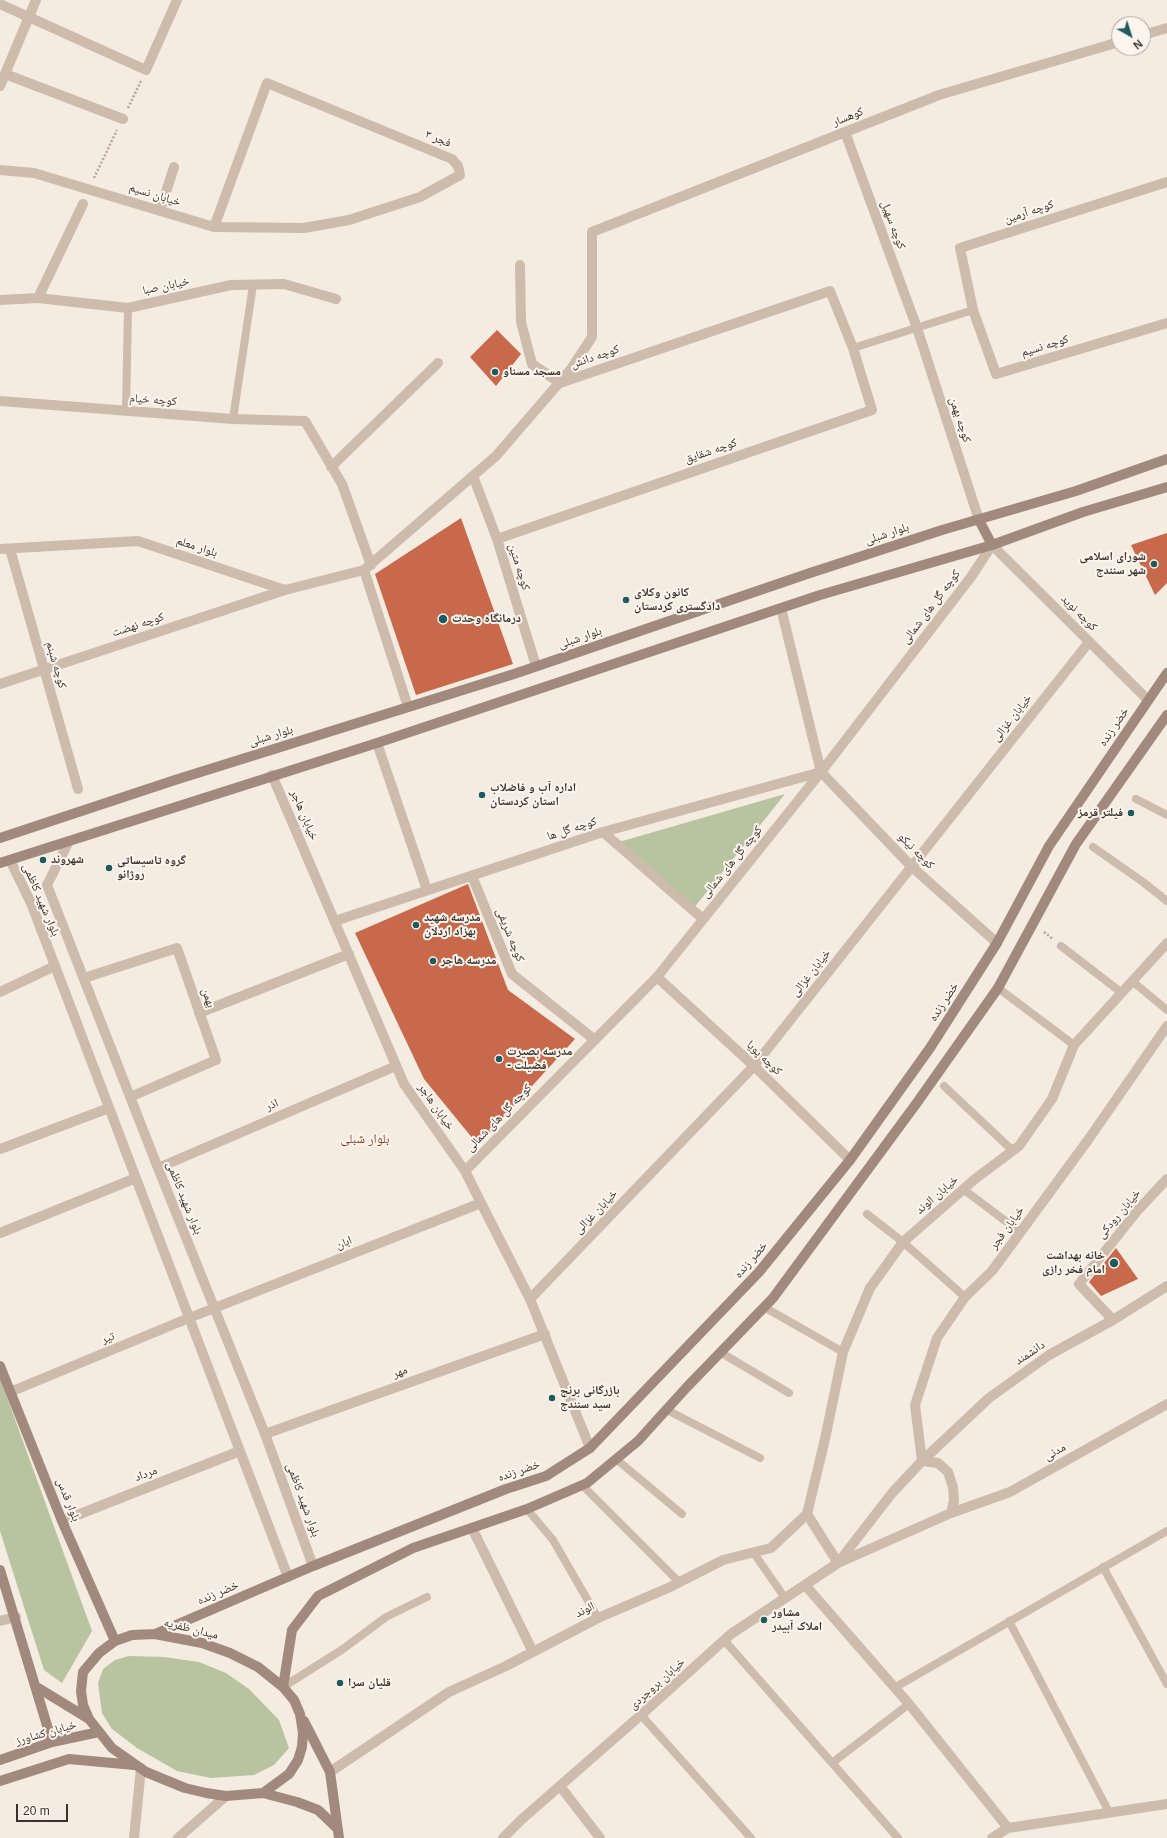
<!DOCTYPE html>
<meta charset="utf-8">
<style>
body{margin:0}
#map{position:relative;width:1167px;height:1838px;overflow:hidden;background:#f4ebe1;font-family:Arial,sans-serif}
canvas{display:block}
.north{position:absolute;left:1111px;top:16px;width:40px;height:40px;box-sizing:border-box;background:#fbf5ee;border:1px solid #aea6a0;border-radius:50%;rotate:141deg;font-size:11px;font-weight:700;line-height:16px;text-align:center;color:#3b302b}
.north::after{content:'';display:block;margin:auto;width:14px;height:18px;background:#1f5a5e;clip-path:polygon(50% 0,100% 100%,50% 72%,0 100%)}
.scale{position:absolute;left:16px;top:1804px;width:52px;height:18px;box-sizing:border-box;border:2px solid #3b302b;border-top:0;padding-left:5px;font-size:12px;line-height:14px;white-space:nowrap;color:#3b302b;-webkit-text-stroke:3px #fbf5ee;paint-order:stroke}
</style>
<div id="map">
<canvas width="1167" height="1838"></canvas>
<div class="north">N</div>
<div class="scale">20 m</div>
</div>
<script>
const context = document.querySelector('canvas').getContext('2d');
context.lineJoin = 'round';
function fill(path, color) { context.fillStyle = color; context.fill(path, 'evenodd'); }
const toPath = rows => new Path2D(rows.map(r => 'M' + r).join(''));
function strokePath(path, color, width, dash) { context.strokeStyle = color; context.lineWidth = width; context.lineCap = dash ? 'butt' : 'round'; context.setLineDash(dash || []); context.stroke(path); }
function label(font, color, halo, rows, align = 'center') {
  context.font = font + ' Arial,"Noto Naskh Arabic",sans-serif'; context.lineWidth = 4; context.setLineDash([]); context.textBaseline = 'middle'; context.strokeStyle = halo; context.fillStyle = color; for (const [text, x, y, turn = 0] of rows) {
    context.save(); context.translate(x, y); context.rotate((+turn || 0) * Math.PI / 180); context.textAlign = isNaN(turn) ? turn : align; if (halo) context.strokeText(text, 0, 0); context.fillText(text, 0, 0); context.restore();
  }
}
const green = toPath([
 [785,794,693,909,619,842],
 [0,1378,92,1631,62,1683,44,1670,0,1531],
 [129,1656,164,1657,199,1662,226,1673,249,1689,279,1720,289,1748,274,1765,254,1775,211,1778,177,1771,137,1748,112,1729,102,1713,98,1683,103,1669,115,1660]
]);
const building = toPath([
 [497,330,521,354,496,386,470,357],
 [461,518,513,664,416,695,375,574],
 [1167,533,1167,583,1155,595,1131,545],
 [468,884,508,990,575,1039,478,1145,424,1079,355,933],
 [1116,1248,1138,1279,1101,1296,1089,1282]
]);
const path = toPath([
 [128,108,141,81],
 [94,178,117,130],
 [1044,932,1053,939]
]);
const lane = toPath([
 [853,348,973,310],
 [126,411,128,308],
 [233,419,253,285],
 [1136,799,1167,815],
 [1093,847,1143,882,1167,901],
 [1061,946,1122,993],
 [1132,981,1167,1010],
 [998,988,1074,1045],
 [944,1086,1012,1150],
 [963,1189,1020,1232],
 [867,1214,903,1242,965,1297],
 [764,1307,843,1352],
 [720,1352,789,1393],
 [667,1410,760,1458],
 [616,1459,682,1514],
 [582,1485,679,1582],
 [527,1509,553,1540,598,1618],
 [753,1552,785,1598],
 [1103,1567,1167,1684],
 [1009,1621,1109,1812],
 [724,1640,898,1838],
 [283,1687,343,1649,386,1617,427,1597],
 [894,1688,1167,1531],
 [641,1715,751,1838],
 [832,1763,909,1704]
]);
const street = toPath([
 [0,4,146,70,177,0],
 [1143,35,1167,28],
 [5,74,123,119],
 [0,86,36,0],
 [845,132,917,328,979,520],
 [0,170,34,173,214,227,304,228,349,220,420,197,460,175,458,166,452,159,267,83,214,227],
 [1167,182,960,248,973,310,996,374,1167,323],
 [160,211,174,167],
 [520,265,521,322,532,364,560,383],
 [38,298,83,204],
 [0,300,38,298,128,308,231,285,284,284,336,299],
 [0,401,233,419,305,421,342,484,371,565],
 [331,467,438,363],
 [473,476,497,539,536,666],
 [497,539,872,410,853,348,830,291,560,383],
 [0,549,138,541,285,590,364,570,496,456,571,369,592,337,592,232,939,95,1119,42],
 [10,549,78,789],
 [364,570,408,707],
 [781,608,821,772],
 [0,684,285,590],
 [377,743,427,890],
 [821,772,911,866,997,943],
 [272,775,404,1084,465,1171,481,1203,530,1299,590,1448],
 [603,832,703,919],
 [69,841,47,885,158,1168,265,1434,313,1566],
 [10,860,31,903,288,1577],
 [472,876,512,974,595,1040],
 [335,921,603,832,821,772],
 [657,977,754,1066,850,1160],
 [84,978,177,948,216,1060,130,1097],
 [0,992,55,966],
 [199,1013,349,954],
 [0,1149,109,1108],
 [158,1168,396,1066],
 [465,1171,657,977,821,772,971,577,992,545,1148,700],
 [0,1233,136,1178],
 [530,1299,754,1066,1089,642],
 [1113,1320,1079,1284,1138,1210,1167,1179],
 [10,1392,189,1318,481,1203],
 [265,1434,545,1334],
 [922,1461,915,1405,937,1338,965,1297,992,1271,1088,1140,1167,1026],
 [922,1461,989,1398,1049,1355,1113,1320,1167,1286],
 [951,1513,1010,1492,1167,1404],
 [807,1514,825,1439,843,1352,870,1288,903,1242,975,1179,1019,1146,1052,1099,1074,1045,1167,943],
 [807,1514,838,1563],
 [62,1521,240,1451],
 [472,1528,533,1652],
 [805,1585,909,1704,1008,1828],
 [0,1621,16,1617],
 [330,1772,449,1692,506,1666,598,1618,668,1588,723,1560,771,1548,807,1514],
 [560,1786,600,1838],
 [134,1838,141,1768],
 [178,1838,226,1796],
 [503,1838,521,1820,641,1715,731,1634,838,1563,951,1513,954,1501,953,1487,948,1472,938,1463,922,1461,892,1493,838,1563],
 [992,1838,1008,1828,1167,1804]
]);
const secondary = toPath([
 [979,520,992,545],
 [0,838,175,780,514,674,810,573,942,530,1076,491,1167,459],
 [0,863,377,743,820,595,992,545,1083,512,1167,487],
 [0,1366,62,1521,115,1641],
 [0,1570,52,1742],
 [155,1634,313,1566,506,1489,546,1476,590,1448,759,1272,850,1160,930,1048,997,943,1049,846,1167,673],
 [155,1634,202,1643,230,1653,258,1667,283,1687,294,1700,300,1714,303,1733,302,1747,298,1760,289,1774,263,1793,226,1796,206,1793,185,1788,146,1772,112,1748,89,1719,83,1705,81,1691,83,1672,99,1653,115,1641,132,1635,155,1634],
 [35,1686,89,1719],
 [283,1687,292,1630,318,1596,413,1548,527,1509,587,1483,638,1441,686,1388,773,1298,916,1104,998,988,1076,844,1167,715],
 [304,1721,330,1772,339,1838],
 [0,1760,52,1742,99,1732],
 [0,1781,69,1759,134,1765],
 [263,1793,297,1802,318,1810,337,1828]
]);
const markers = [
 [495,372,4,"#1f5a5e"],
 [1154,564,4,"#1f5a5e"],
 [626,600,4,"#1f5a5e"],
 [443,619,5,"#1f5a5e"],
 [482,795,4,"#1f5a5e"],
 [1131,813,4,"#1f5a5e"],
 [43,860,4,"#1f5a5e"],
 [109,868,4,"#1f5a5e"],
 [416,925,4,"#1f5a5e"],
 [433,961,4,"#1f5a5e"],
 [499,1059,4,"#1f5a5e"],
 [1114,1263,5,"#1f5a5e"],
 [552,1398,4,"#1f5a5e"],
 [764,1620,4,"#1f5a5e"],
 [340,1683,4,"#1f5a5e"]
];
const streetNames = [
 ["کوهسار",848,117,-22],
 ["فجر ۳",438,139,22],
 ["خیابان نسیم",155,195,17],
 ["کوچه آرمین",1029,212,-18],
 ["کوچه سهیل",893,225,70],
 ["خیابان صبا",166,286,-12],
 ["کوچه نسیم",1045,346,-17],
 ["کوچه دانش",595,357,-19],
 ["کوچه خیام",153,400,4],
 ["کوچه بهمن",960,420,72],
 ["کوچه شقایق",711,451,-19],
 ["بلوار شبلی",887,534,-18],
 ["بلوار معلم",197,547,18],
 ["کوچه متین",519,567,73],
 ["کوچه گل های شمالی",931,607,-53],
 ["کوچه نوید",1079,613,45],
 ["کوچه نهضت",138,625,-18],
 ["بلوار شبلی",580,638,-19],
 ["کوچه شبنم",56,665,74],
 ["خیابان غزالی",1012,718,-52],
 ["خضر زنده",1114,727,-56],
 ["بلوار شبلی",271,736,-17],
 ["خیابان هاجر",304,815,67],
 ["کوچه گل ها",572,829,-18],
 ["کوچه نیکو",916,851,45],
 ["کوچه گل های شمالی",732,862,-51],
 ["بلوار شهید کاظمی",41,900,67],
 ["کوچه شریفی",510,935,68],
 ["خیابان غزالی",811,973,-52],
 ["بهمن",208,998,71],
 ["خضر زنده",944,1002,-57],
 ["کوچه پویا",764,1058,44],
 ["اذر",272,1105,-23],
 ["خیابان هاجر",436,1107,55],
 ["کوچه گل های شمالی",499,1118,-46],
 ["خیابان الوند",937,1195,-41],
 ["بلوار شهید کاظمی",184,1198,68],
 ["خیابان غزالی",596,1212,-46],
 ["خیابان رودکی",1119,1214,-50],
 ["خیابان فجر",1007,1228,-54],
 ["ابان",344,1243,-22],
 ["خضر زنده",751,1260,-49],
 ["تیر",108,1338,-22],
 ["دانشمند",1030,1353,-34],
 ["مهر",400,1372,-20],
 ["مدنی",1055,1452,-29],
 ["خضر زنده",519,1471,-19],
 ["مرداد",146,1474,-21],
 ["بلوار قدس",68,1500,68],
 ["بلوار شهید کاظمی",303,1500,70],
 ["خضر زنده",218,1593,-23],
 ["الوند",585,1610,-27],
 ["میدان ظفریه",191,1629,14],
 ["خیابان بروجردی",657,1684,-42],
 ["خیابان کشاورز",46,1733,-16]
];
const poiNames = [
 ["مسجد مسناو",503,372],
 ["شورای اسلامی",1146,557,"right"],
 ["شهر سنندج",1146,571,"right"],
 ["کانون وکلای",634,593],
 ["دادگستری کردستان",634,607],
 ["درمانگاه وحدت",452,619],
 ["اداره آب و فاضلاب",490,788],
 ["استان کردستان",490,802],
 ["فیلتر قرمز",1123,813,"right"],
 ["شهروند",51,860],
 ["گروه تاسیساتی",117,861],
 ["روژانو",117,875],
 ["مدرسه شهید",424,918],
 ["بهزاد اردلان",424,932],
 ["مدرسه هاجر",441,961],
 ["مدرسه بصیرت",507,1052],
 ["- فضیلت",507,1066],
 ["خانه بهداشت",1105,1256,"right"],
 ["امام فخر رازی",1105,1270,"right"],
 ["بازرگانی برنج",560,1391],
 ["سید سنندج",560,1405],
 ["مشاور",772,1613],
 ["املاک آبیدر",772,1627],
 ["قلیان سرا",348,1683]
];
const neighbourhoodNames = [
 ["بلوار شبلی",365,1139]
];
fill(green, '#b8c4a0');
fill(building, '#c8694b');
strokePath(path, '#b9a596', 2.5, [2, 2]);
strokePath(lane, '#cdbbac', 8);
strokePath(street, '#cdbbac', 10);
strokePath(secondary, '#a18a7d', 10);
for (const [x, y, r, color] of markers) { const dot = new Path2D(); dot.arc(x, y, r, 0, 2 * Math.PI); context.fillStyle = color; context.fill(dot); strokePath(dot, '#fbf5ee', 1.5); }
label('12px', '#3b302b', '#fbf5ee', streetNames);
label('bold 12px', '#3b302b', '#fbf5ee', poiNames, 'left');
label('13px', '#8c3b22', '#fbf5ee', neighbourhoodNames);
</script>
